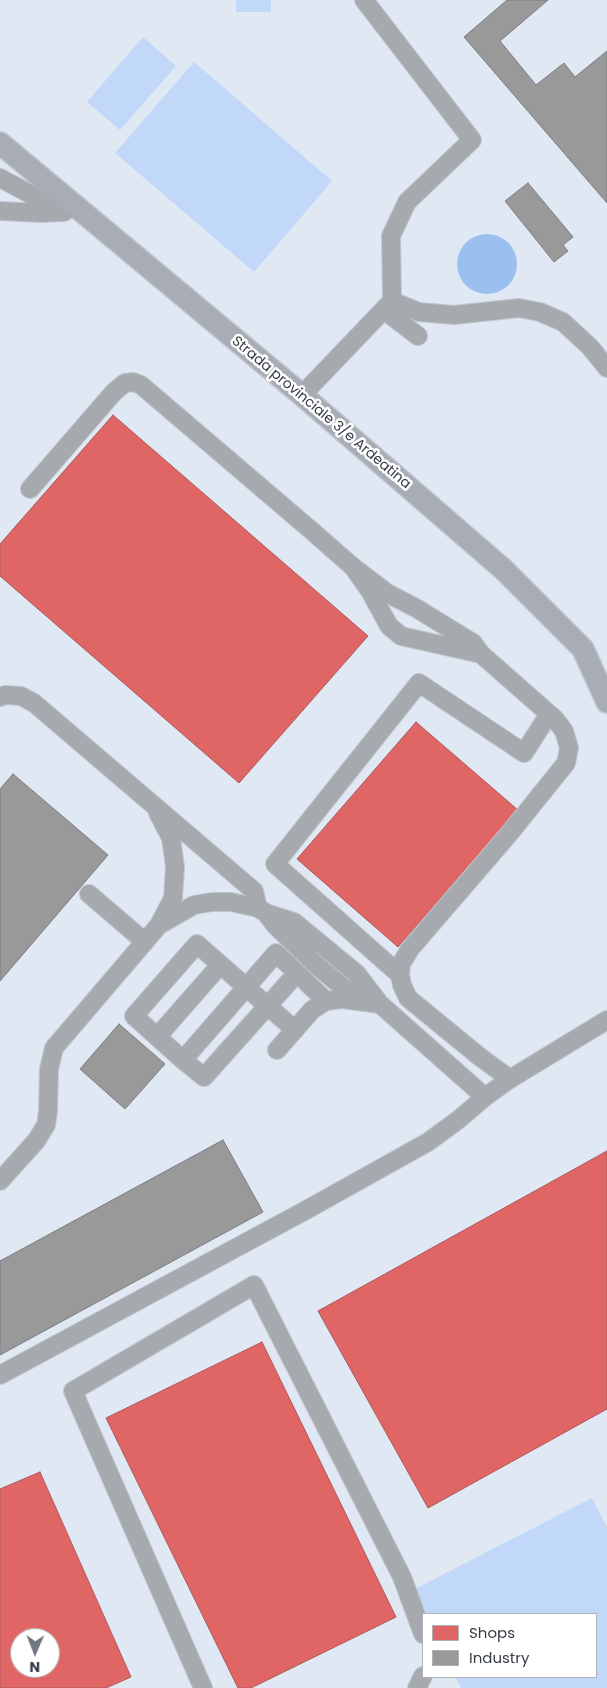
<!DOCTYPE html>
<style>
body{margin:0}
#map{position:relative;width:607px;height:1688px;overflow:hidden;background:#e0e8f4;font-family:Poppins,sans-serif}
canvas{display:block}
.legend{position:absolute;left:422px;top:1613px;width:175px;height:65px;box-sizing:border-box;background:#fff;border:1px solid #afb1b4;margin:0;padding:6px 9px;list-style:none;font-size:15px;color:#363c44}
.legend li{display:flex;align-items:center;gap:10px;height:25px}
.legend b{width:25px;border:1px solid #afb1b4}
.north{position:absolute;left:10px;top:1628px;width:50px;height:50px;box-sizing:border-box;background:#fff;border:1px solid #afb1b4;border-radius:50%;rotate:181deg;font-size:14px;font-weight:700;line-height:20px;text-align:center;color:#363c44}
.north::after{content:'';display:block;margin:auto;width:18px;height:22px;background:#727882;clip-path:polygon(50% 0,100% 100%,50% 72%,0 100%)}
</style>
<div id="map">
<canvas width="607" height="1688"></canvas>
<ul class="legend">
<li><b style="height:14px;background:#e06666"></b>Shops</li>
<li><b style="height:14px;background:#999"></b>Industry</li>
</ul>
<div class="north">N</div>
</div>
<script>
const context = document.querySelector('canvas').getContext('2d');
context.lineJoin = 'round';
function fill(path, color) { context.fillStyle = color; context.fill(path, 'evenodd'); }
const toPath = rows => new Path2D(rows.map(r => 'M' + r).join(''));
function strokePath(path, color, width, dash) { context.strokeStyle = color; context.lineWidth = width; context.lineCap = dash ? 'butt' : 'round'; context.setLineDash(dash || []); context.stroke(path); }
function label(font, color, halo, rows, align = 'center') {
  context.font = font + ' Poppins,sans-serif'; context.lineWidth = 5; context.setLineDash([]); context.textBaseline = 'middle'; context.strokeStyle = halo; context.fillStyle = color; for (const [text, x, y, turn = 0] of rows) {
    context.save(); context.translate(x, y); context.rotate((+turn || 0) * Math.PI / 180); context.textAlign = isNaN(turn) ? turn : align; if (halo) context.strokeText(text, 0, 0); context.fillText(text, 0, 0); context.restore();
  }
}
const green = toPath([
 [236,0,271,0,271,12,236,12],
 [143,37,176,66,120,130,87,102],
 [194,62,332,181,254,272,115,153],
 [592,1498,607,1527,607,1688,461,1688,455,1677,596,1677,596,1614,425,1614,413,1590]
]);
const water = toPath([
 '457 264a30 30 0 1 1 60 0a30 30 0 1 1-60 0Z'
]);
const shops = toPath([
 [113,415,368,636,239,783,0,576,0,544,113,415],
 [416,722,518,810,398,947,297,859,416,722],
 [607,1151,607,1409,428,1508,318,1311,607,1151],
 [262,1342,396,1617,251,1688,238,1688,106,1418,262,1342],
 [40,1472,131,1677,106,1688,0,1688,0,1489,40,1472],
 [20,1638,50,1638,50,1668,20,1668,20,1638]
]);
const industry = toPath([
 [507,0,548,0,500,41,536,85,564,63,575,77,607,51,607,203,464,37,507,0],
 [528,183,573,237,563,245,568,251,554,262,505,201,528,183],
 [13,774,108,855,0,981,0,789,13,774],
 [119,1024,165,1064,125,1109,80,1069,119,1024],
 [223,1140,263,1212,0,1355,0,1261,223,1140]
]);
const minor = toPath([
 [364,0,472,140,407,202,391,236,392,301],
 [0,178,64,212],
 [0,211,41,213,64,212,74,203],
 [384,310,418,336],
 [302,395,392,301,419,312,454,315,519,308,540,312,563,322,590,347,607,368],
 [30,489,114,392,125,383,133,382,141,385,312,531,353,567,387,593,416,608,473,643,481,654,401,636,389,626,370,591,353,567],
 [481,654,555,719,564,731,569,748,566,763,509,834,410,949,401,964,400,975,402,985,408,998,480,1057,510,1079],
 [0,697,5,695,21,696,34,703,254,891,258,908,266,913,294,922,357,974,380,1004,344,988,315,964,275,925,266,913],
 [89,894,145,942],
 [159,925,194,905,212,902,231,902,258,908],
 [297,973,204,1077,183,1060,276,953,297,973,326,1001],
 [400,975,275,864,419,683,524,753,549,714],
 [157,1037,220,965],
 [277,1050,312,1010,326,1001,342,999,380,1004,485,1097],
 [183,1060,134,1016,197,944,295,1030],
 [0,1181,36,1141,46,1125,48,1111,49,1069,54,1048,159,925,173,898,175,867,171,838,158,813],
 [0,1375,308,1209,428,1142,458,1120,485,1097,510,1079,607,1020],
 [203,1688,73,1391,254,1285,402,1577,423,1634],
 [417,1688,423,1676]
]);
const major = toPath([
 [0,143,302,395,503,569,583,649,607,702]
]);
const streetNames = [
 ["Strada provinciale 3/e Ardeatina",321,413,40]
];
fill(green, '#c1d8f8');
fill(water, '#9bbfee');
fill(shops, '#e06666');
strokePath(shops, '#ad595c', 1);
fill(industry, '#999');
strokePath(industry, '#7b7d80', 1);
strokePath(minor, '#c0c6cf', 20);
strokePath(major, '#c0c6cf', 24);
strokePath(minor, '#a6aaae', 18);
strokePath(major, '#a8acb4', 21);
label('14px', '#363c44', '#fff', streetNames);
</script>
